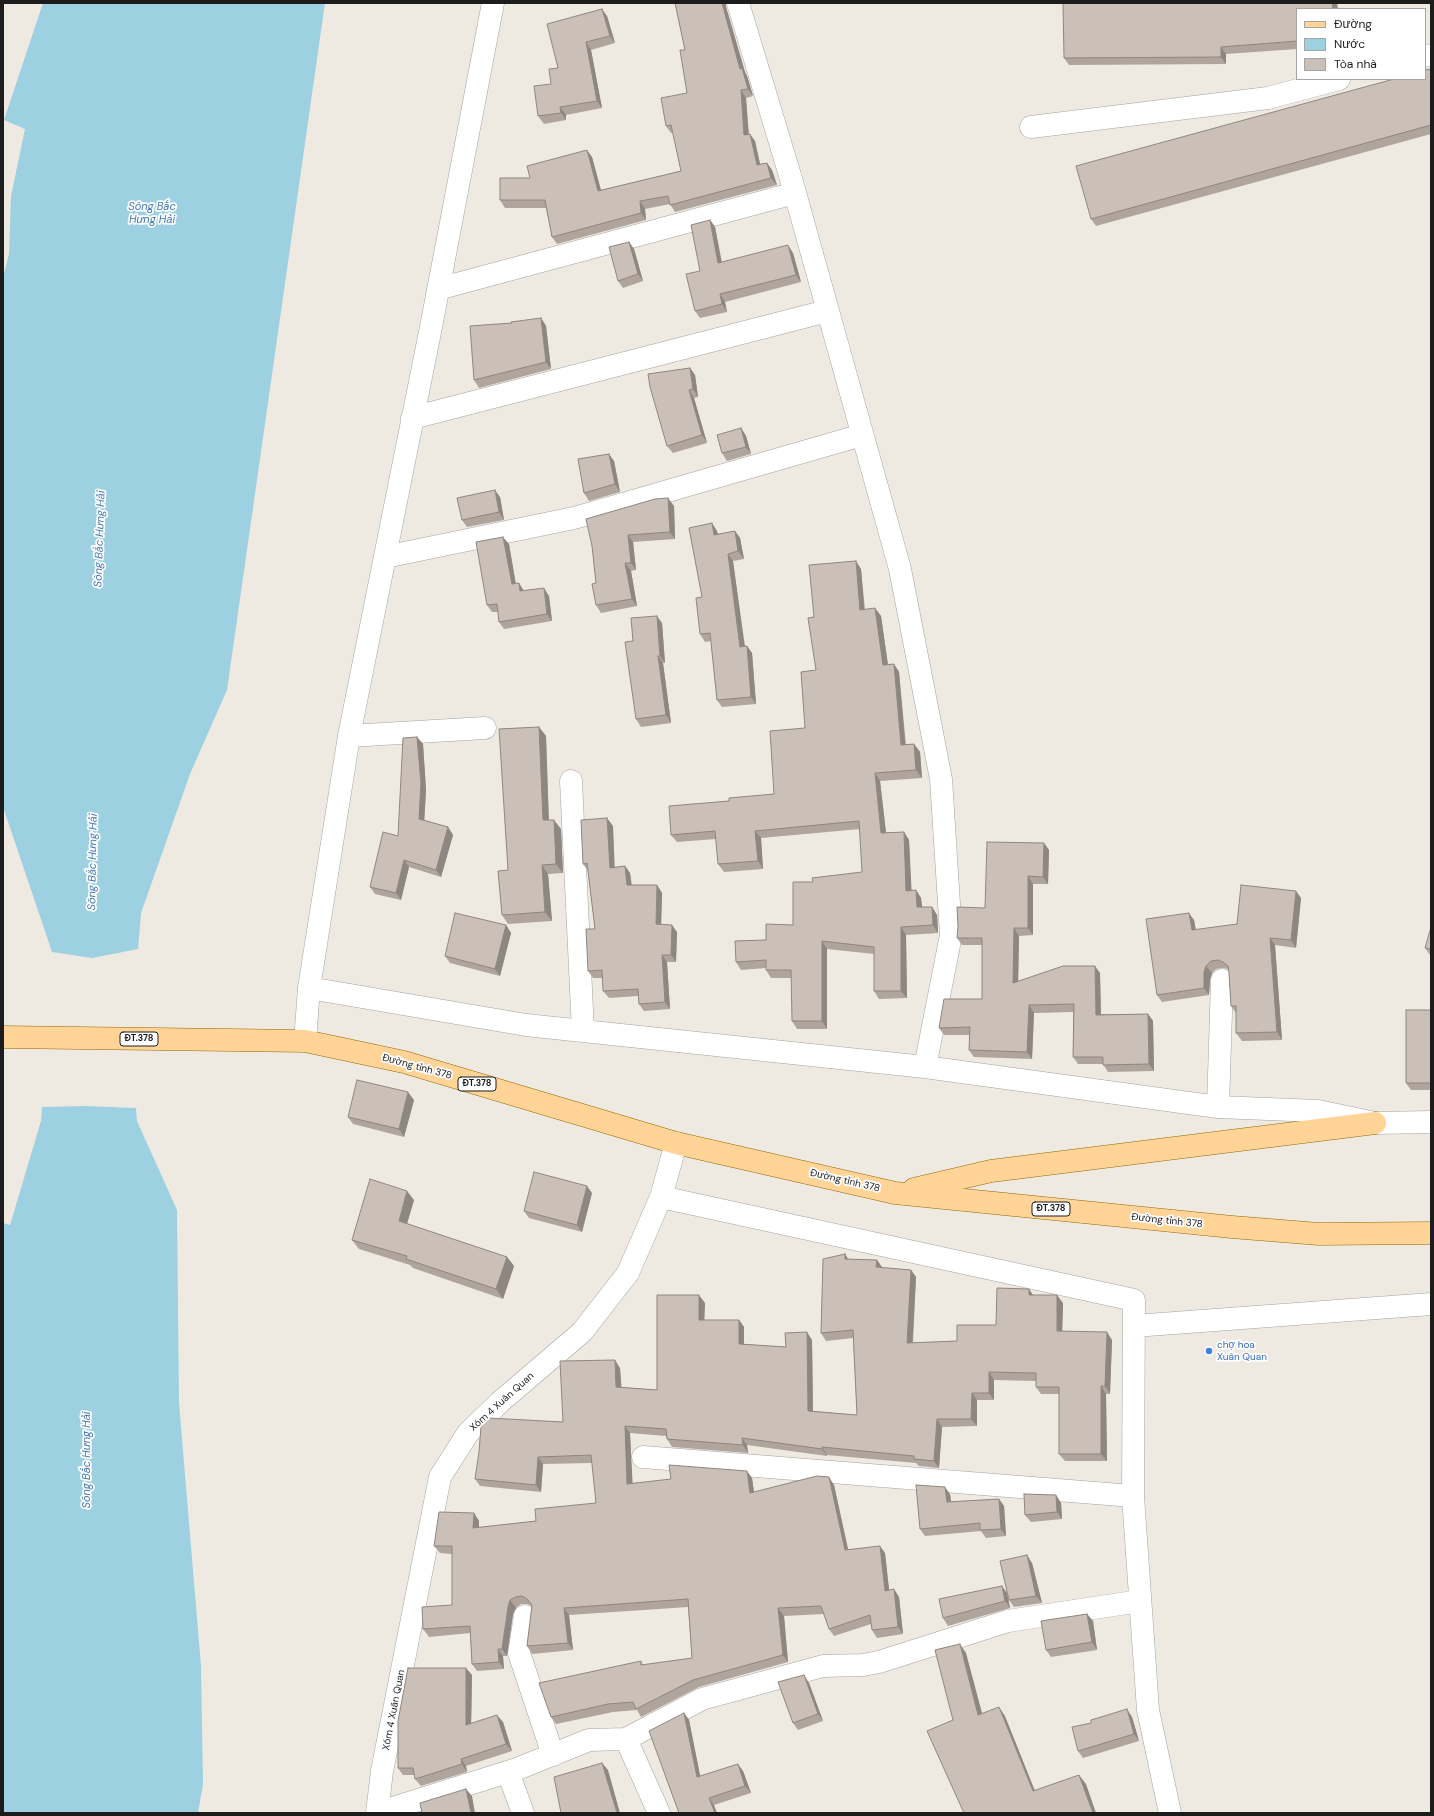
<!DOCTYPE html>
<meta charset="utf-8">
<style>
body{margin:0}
#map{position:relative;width:1434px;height:1816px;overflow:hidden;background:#efeae1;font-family:"DM Sans",sans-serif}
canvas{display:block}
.frame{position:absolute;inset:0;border:4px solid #1c1c1c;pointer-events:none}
.legend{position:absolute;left:1296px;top:8px;width:130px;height:72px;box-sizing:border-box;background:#fff;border:1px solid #a4a4a4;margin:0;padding:5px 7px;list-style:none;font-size:12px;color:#1c1c1c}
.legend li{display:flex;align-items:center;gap:8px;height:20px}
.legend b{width:20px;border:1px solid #a4a4a4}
</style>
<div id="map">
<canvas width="1434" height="1816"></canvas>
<div class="frame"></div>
<ul class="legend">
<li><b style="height:5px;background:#ffd496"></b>Đường</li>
<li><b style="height:11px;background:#9dd0e1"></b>Nước</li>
<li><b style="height:11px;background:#cbc0b7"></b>Tòa nhà</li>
</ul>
</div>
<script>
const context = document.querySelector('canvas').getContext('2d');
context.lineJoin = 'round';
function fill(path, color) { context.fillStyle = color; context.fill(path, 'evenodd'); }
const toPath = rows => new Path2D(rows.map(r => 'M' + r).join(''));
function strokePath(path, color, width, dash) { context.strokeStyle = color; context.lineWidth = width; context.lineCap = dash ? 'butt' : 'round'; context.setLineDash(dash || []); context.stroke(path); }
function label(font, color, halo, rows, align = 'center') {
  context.font = font + ' "DM Sans",sans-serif'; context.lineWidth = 3.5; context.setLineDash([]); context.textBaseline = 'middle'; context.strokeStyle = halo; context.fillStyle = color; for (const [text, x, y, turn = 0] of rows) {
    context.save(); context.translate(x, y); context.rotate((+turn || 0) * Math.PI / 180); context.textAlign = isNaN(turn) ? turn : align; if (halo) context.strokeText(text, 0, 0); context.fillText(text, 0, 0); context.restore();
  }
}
const water = toPath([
 [43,3,325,3,227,690,190,774,141,913,138,949,92,958,52,952,3,807,3,278,9,254,11,196,25,129,4,120],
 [86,1106,136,1108,137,1121,177,1210,179,1403,201,1666,203,1784,198,1813,3,1813,3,1223,10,1225,41,1121,42,1107]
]);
const minor = toPath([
 [738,3,792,182,900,569,941,779,951,935,925,1067],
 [1425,56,1431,55],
 [1031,127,1268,98,1339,79],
 [438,289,795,193],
 [412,418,827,311],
 [385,557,574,518,862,435],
 [349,736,485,728],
 [571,781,583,1031],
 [309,988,526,1025,925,1067,1218,1107,1318,1111,1375,1123,1431,1122],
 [305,1041,309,988,349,736,431,327,493,3],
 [1218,1107,1222,980],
 [661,1197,1134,1300,1133,1496,1148,1710,1170,1813],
 [1134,1326,1431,1304],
 [643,1457,1133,1496],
 [525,1616,519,1653,553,1755],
 [626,1739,702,1699,823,1666,863,1665,879,1662,1008,1621,1140,1601],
 [508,1772,523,1813],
 [659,1813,626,1739,589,1740,517,1769,377,1813,382,1771,440,1477,468,1433,500,1402,582,1332,628,1273,661,1197,676,1143]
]);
const major = toPath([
 [3,1037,305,1041,404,1062,676,1143,895,1193,1232,1227,1319,1234,1431,1233],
 [914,1189,991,1171,1375,1123]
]);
const wall = toPath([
 [675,3,726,3,726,7,745,72,747,76,753,96,746,98,749,134,755,141,760,164,767,163,772,170,777,185,675,212,670,204,645,209,646,220,557,244,552,237,546,208,505,208,500,200,530,178,592,157,601,190,681,171,673,133,671,133,666,126,687,93,685,50],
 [1297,9,1297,49,1226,54,1226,64,1069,65,1064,58],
 [607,16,615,43,591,50,602,108,566,115,566,120,544,124,538,116,558,68],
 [1431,69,1431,134,1096,226,1091,219],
 [710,220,715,227,722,262,793,253,801,282,725,302,727,312,700,318,695,311,700,271],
 [629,242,634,249,643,281,623,288,618,281],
 [541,318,546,326,551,369,479,388,474,380,512,323],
 [690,368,695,375,698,397,694,398,707,443,673,453,667,446],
 [741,428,746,436,751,454,727,461,722,453],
 [614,461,620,492,589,501,584,493],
 [500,497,504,520,467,527,462,520],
 [674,506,675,539,633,542,636,570,631,571,637,606,601,613,596,605,596,583,592,546],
 [717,531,718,534,735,531,740,538,744,559,733,561,744,646,747,646,752,653,756,704,722,707,717,700,711,641,705,642,700,634,702,597],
 [509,544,516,584,524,591,549,596,552,621,504,629,499,622,498,612,492,612,487,605],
 [861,569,865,610,875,608,881,616,888,664,894,664,899,672,906,745,914,744,920,752,922,778,880,781,886,833,904,832,909,840,911,891,916,890,921,898,922,907,932,907,937,915,938,933,906,935,907,998,879,999,874,991,874,954,827,949,827,1029,797,1029,792,1021,792,978,771,978,766,970,766,968,741,970,736,962,766,940,793,925,813,882,862,872,860,829,761,838,763,869,724,872,718,864,716,839,677,842,671,835,729,801,774,794,805,728,816,670,814,617],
 [662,623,665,663,663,663,671,723,641,727,636,719,633,641],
 [539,727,546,736,549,820,561,829,563,873,548,874,552,921,508,924,502,915,508,870],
 [417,737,423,744,426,790,424,820,448,827,453,835,441,877,409,867,401,900,375,894,370,887,398,836],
 [613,826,614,867,625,866,630,873,632,885,657,885,662,893,661,924,677,932,676,962,667,962,670,1009,644,1011,639,1004,638,996,609,998,603,991,603,978,593,978,588,971,595,929,588,871,583,864],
 [1044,843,1049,850,1048,884,1033,884,1033,935,1019,936,1018,981,1100,973,1101,1014,1148,1014,1153,1021,1154,1071,1108,1072,1103,1064,1078,1064,1073,1057,1073,1012,1034,1013,1032,1059,974,1057,969,1050,970,1035,944,1035,939,1028,982,999,982,945,962,945,957,938,985,908],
 [1301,898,1296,948,1275,945,1282,1040,1242,1041,1236,1033,1236,1013,1231,1006,1229,973,1228,969,1223,968,1216,969,1212,973,1210,980,1209,995,1162,1002,1157,995,1194,920,1196,930,1237,924],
 [506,925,511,933,500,976,450,963,445,956],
 [1425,948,1431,949,1431,955,1430,955],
 [1431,1010,1431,1090,1411,1090,1406,1083],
 [414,1100,404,1137,353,1124,348,1117],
 [592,1193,582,1232,529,1218,524,1211],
 [414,1200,407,1224,507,1257,514,1266,503,1299,413,1268,410,1265,359,1249,352,1240],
 [845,1254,848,1259,877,1260,882,1268,911,1270,916,1277,913,1343,957,1341,996,1325,1029,1289,1033,1295,1063,1303,1062,1331,1112,1340,1110,1394,1106,1394,1107,1461,1065,1461,1059,1454,1059,1394,1041,1394,1036,1387,1036,1381,994,1380,994,1400,977,1400,977,1426,942,1427,939,1468,919,1466,916,1463,827,1455,827,1456,747,1445,748,1453,672,1447,667,1439,666,1436,630,1433,632,1483,752,1478,754,1492,834,1485,848,1550,885,1553,889,1590,899,1597,903,1634,877,1638,872,1630,871,1624,834,1636,829,1629,824,1614,784,1616,788,1662,699,1687,641,1717,637,1710,613,1712,556,1724,551,1717,641,1661,643,1665,692,1658,688,1607,569,1615,573,1650,532,1654,527,1646,532,1606,527,1604,521,1604,516,1608,513,1614,507,1656,503,1656,504,1669,477,1671,472,1664,470,1633,429,1637,423,1629,452,1605,452,1554,440,1553,434,1546,474,1513,479,1521,479,1528,536,1521,596,1503,592,1463,543,1464,541,1492,480,1486,475,1479,563,1422,620,1368,621,1387,657,1390,705,1303,704,1320,739,1320,744,1327,744,1344,786,1347,812,1340,813,1411,857,1415,853,1338,826,1341,821,1333],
 [950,1494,951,1502,999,1499,1004,1506,1006,1536,986,1538,981,1531,925,1536,920,1529],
 [1056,1495,1061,1503,1062,1519,1031,1522,1025,1515],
 [1032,1563,1042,1603,1014,1607,1009,1600],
 [1007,1593,1010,1608,948,1626,943,1618],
 [1087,1614,1093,1621,1097,1650,1051,1657,1046,1650],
 [472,1675,471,1723,503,1722,512,1751,466,1766,467,1772,421,1786,415,1779,415,1775,403,1775,398,1768],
 [809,1683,823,1721,798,1730,793,1723],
 [684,1713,689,1720,700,1776,743,1771,751,1793,714,1805,679,1813],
 [1132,1717,1139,1741,1083,1758,1078,1751]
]);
const shadedWall = toPath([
 [722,3,726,3,726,7,745,72,747,76,753,96,748,89,740,69],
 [1332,3,1337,3,1338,9,1333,9],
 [602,9,607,16,615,43,610,36],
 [586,42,591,50,602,108,597,101],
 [1221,47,1226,54,1226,64,1221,57],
 [741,90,746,98,749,142,744,135],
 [560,107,566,115,566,120,561,113],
 [750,134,755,141,762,173,757,165],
 [587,150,592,157,603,198,598,191],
 [767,163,772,170,777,185,771,178],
 [640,201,645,209,646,220,641,213],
 [710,220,715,227,723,271,718,263],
 [629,242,634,249,643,281,638,274],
 [788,245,793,253,801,282,796,275],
 [720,294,725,302,727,312,722,304],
 [541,318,546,326,551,369,546,362],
 [690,368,695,375,698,397,693,389],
 [689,390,694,398,707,443,702,435],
 [741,428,746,436,751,454,746,447],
 [609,454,614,461,620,492,615,484],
 [495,490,500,497,504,520,499,512],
 [668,498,674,506,675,539,670,532],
 [712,523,717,531,719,542,714,535],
 [735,531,740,538,744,559,738,551],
 [628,535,633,542,636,570,631,563],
 [503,537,509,544,517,592,512,584],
 [728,554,733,561,746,654,740,647],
 [856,561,861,569,865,618,860,610],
 [625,563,631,571,637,606,632,599],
 [519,583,524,591,520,591],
 [544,588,549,596,552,621,547,614],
 [875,608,881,616,889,673,883,665],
 [657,616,662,623,665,663,660,656],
 [747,646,752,653,756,704,751,697],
 [658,656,663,663,671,723,666,715],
 [894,664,899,672,906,753,901,745],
 [539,727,546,736,549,829,543,820],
 [417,737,423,744,426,790,424,826,419,819],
 [914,744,920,752,922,778,916,770],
 [875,773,880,781,887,841,881,833],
 [607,818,613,826,615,875,610,868],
 [554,820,561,829,563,873,556,864],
 [448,827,453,835,441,877,436,870],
 [755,831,761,838,763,869,758,861],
 [904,832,909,840,912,899,906,891],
 [1044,843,1049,850,1048,884,1043,877],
 [404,860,409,867,401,900,396,893],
 [542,865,548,874,552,921,545,912],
 [625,866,630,873,632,892,627,885],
 [1028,876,1033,884,1033,935,1028,928],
 [657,885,662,893,661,931,656,924],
 [916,890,921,898,923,914,917,907],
 [1296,891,1301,898,1296,948,1291,940],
 [932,907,937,915,938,933,933,925],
 [1189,913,1194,920,1197,938,1192,930],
 [506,925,511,933,500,976,495,969],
 [672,925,677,932,676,962,671,955],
 [901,927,906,935,907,998,901,991],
 [1014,928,1019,936,1018,991,1013,983],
 [1270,938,1275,945,1282,1040,1277,1032],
 [822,941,827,949,827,1029,822,1021],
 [662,955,667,962,670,1009,665,1002],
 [1095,966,1100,973,1101,1022,1096,1015],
 [1206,966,1212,973,1210,980,1209,995,1204,988,1204,972],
 [1029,1005,1034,1013,1032,1059,1027,1052],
 [1148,1014,1153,1021,1154,1071,1149,1064],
 [408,1092,414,1100,404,1137,399,1129],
 [587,1186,592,1193,582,1232,577,1225],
 [407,1191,414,1200,405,1230,399,1221],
 [845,1254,850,1262,845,1259],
 [507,1257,514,1266,503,1299,496,1289],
 [877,1260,882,1267,882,1275,876,1267],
 [911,1270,916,1277,912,1350,907,1343],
 [1029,1289,1034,1297,1029,1295],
 [699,1295,705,1303,704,1328,699,1320],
 [1057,1295,1063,1303,1062,1338,1057,1331],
 [739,1320,744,1327,744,1351,739,1344],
 [807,1332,812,1340,813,1418,808,1411],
 [1107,1332,1112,1340,1110,1394,1105,1386],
 [615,1360,620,1368,622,1394,616,1387],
 [989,1372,994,1380,994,1400,989,1393],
 [1101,1386,1106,1394,1107,1461,1101,1454],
 [972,1393,977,1400,977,1426,971,1419],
 [937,1419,942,1427,939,1468,934,1461],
 [625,1426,630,1433,633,1491,627,1484],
 [742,1438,747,1445,748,1453,743,1445],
 [822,1447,827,1455,827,1456,822,1449],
 [538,1457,543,1464,541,1492,536,1485],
 [747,1471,752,1478,755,1500,750,1493],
 [829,1477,834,1485,850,1558,845,1550],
 [945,1487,950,1494,952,1510,947,1502],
 [1056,1495,1061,1503,1062,1519,1057,1512],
 [999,1499,1004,1506,1006,1536,1001,1529],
 [474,1513,479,1521,479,1536,473,1528],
 [880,1546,885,1553,890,1598,885,1591],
 [1027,1555,1032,1563,1042,1603,1036,1596],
 [1002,1586,1007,1593,1010,1608,1005,1601],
 [894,1589,899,1597,903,1634,898,1627],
 [510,1600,516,1608,513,1614,507,1656,502,1649,508,1607],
 [564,1608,569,1615,573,1650,568,1643],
 [778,1608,784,1616,788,1662,783,1655],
 [1087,1614,1093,1621,1097,1650,1092,1642],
 [960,1644,966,1653,985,1724,978,1715],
 [498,1649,503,1656,504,1669,499,1662],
 [466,1668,472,1675,471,1732,466,1725],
 [804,1675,809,1683,823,1721,818,1714],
 [999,1707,1005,1716,1039,1801,1033,1791],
 [1127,1709,1132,1717,1139,1741,1134,1734],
 [684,1713,689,1720,702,1785,697,1777],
 [497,1715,503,1722,512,1751,506,1744],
 [461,1759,466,1766,467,1772,462,1764],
 [602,1763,608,1770,620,1813,617,1813],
 [738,1764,743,1771,751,1793,745,1786],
 [1079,1775,1086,1784,1096,1813,1093,1813],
 [466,1789,472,1796,475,1813,471,1813],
 [709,1798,714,1805,717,1813,715,1813]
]);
const building = toPath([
 [675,3,722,3,740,69,742,68,748,89,741,90,744,135,750,134,757,165,767,163,771,178,670,205,668,196,640,201,641,213,552,237,545,200,500,200,500,178,530,178,527,166,587,150,598,191,681,171,671,125,666,126,661,98,687,93,680,50,685,50,675,3],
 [1063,3,1332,3,1333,9,1297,9,1297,41,1221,47,1221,57,1064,58,1063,3],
 [602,9,610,36,586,42,597,101,560,107,561,113,538,116,534,86,551,84,549,69,558,68,547,24,602,9],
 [1431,69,1431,125,1091,219,1076,166,1394,79,1425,79,1425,70,1431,69],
 [710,220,718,263,788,245,796,275,720,294,722,304,695,311,686,274,700,271,691,225,710,220],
 [629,242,638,274,618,281,609,247,629,242],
 [541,318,546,362,474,380,470,326,512,323,511,322,541,318],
 [690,368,693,389,689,390,702,435,667,446,650,387,648,374,690,368],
 [741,428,746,447,722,453,717,435,741,428],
 [609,454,615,484,584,493,578,459,609,454],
 [495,490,499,512,462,520,457,498,495,490],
 [668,498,670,532,628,535,631,563,625,563,632,599,596,605,592,584,596,583,592,546,586,519,655,499,668,498],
 [712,523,714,535,735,531,738,551,728,554,740,647,747,646,751,697,717,700,710,633,700,634,696,598,702,597,689,528,712,523],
 [503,537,512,584,519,583,520,591,544,588,547,614,499,622,497,604,487,605,476,542,503,537],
 [856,561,860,610,875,608,883,665,894,664,901,745,914,744,916,770,875,773,881,833,904,832,906,891,916,890,917,907,932,907,933,925,901,927,901,991,874,991,874,947,822,941,822,1021,792,1021,791,970,766,970,766,960,736,962,735,941,766,940,766,924,793,925,793,882,813,882,812,878,862,872,859,821,755,831,758,861,718,864,715,831,671,835,669,806,729,801,729,798,774,794,770,731,805,728,801,672,816,670,808,618,814,617,809,565,856,561],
 [657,616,660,656,658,656,666,715,636,719,625,642,633,641,631,618,657,616],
 [539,727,543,820,554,820,556,864,542,865,545,912,502,915,498,871,508,870,499,729,539,727],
 [417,737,421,783,419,819,448,827,436,870,404,860,396,893,370,887,383,832,398,836,403,738,417,737],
 [607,818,610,868,625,866,627,885,657,885,656,924,672,925,671,955,662,955,665,1002,639,1004,638,989,603,991,602,970,588,971,586,929,595,929,587,863,583,864,581,820,607,818],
 [987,842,1044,843,1043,877,1028,876,1028,928,1014,928,1013,983,1063,966,1095,966,1096,1015,1148,1014,1149,1064,1103,1065,1103,1057,1073,1057,1074,1004,1029,1005,1027,1052,969,1050,970,1027,939,1028,944,999,982,999,982,938,957,938,958,927,957,907,985,908,987,842],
 [1241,885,1296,891,1291,940,1270,938,1277,1032,1236,1033,1236,1006,1231,1006,1229,973,1228,966,1223,962,1218,960,1211,961,1206,966,1204,972,1204,988,1157,995,1146,919,1189,913,1192,930,1237,924,1241,885],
 [455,913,506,925,495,969,445,956,455,913],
 [1431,927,1431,949,1425,948,1431,927],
 [1406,1010,1431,1010,1431,1083,1406,1083,1406,1010],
 [357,1080,408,1092,399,1129,348,1117,357,1080],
 [534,1172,587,1186,577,1225,524,1211,534,1172],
 [370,1179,407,1191,399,1221,507,1257,496,1289,406,1259,407,1256,352,1240,370,1179],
 [845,1254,845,1259,877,1260,876,1267,911,1270,907,1343,957,1341,957,1325,996,1325,997,1288,1029,1289,1029,1295,1057,1295,1057,1331,1107,1332,1105,1386,1101,1386,1101,1454,1059,1454,1059,1387,1036,1387,1036,1373,989,1372,989,1393,972,1393,971,1419,937,1419,934,1461,914,1459,914,1456,822,1447,822,1449,742,1438,743,1445,667,1439,666,1429,625,1426,627,1484,671,1479,669,1465,747,1471,750,1493,817,1476,829,1477,845,1550,880,1546,885,1591,894,1589,898,1627,872,1630,870,1615,829,1629,821,1606,778,1608,783,1655,693,1680,636,1709,633,1702,608,1704,551,1717,539,1683,641,1661,641,1665,692,1658,688,1599,564,1608,568,1643,527,1646,532,1605,527,1599,522,1596,516,1597,510,1600,508,1607,502,1649,498,1649,499,1662,472,1664,470,1626,423,1629,422,1607,452,1605,452,1546,434,1546,439,1512,474,1513,473,1528,536,1521,535,1509,596,1503,591,1455,538,1457,536,1485,475,1479,479,1452,481,1426,489,1418,563,1422,560,1361,615,1360,616,1387,657,1390,657,1295,699,1295,699,1320,739,1320,739,1344,786,1347,785,1333,807,1332,808,1411,857,1415,853,1330,821,1333,823,1259,845,1254],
 [916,1485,945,1487,947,1502,999,1499,1001,1529,980,1530,980,1523,920,1529,916,1485],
 [1024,1494,1056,1495,1057,1512,1025,1515,1024,1494],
 [1027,1555,1036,1596,1009,1600,1000,1561,1027,1555],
 [1002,1586,1005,1601,943,1618,939,1599,1002,1586],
 [1087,1614,1092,1642,1046,1650,1041,1621,1087,1614],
 [960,1644,978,1715,999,1707,1033,1791,1079,1775,1093,1813,964,1813,927,1731,953,1720,935,1650,960,1644],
 [408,1668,466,1668,466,1725,497,1715,506,1744,461,1759,462,1764,415,1779,413,1768,398,1768,398,1721,408,1668],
 [804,1675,818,1714,793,1723,778,1682,804,1675],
 [1127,1709,1134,1734,1078,1751,1072,1727,1091,1723,1091,1720,1127,1709],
 [684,1713,697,1777,738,1764,745,1786,709,1798,715,1813,679,1813,649,1731,684,1713],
 [602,1763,617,1813,561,1813,554,1777,602,1763],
 [466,1789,471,1813,422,1813,420,1803,466,1789]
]);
const markers = [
 [1209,1351,4,"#3f7fe0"]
];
const shields = [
 [139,1039,38],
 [477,1084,38],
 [1051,1209,38]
];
const shieldNames = [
 ["ĐT.378",139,1039],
 ["ĐT.378",477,1084],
 ["ĐT.378",1051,1209]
];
const streetNames = [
 ["Đường tỉnh 378",417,1067,15],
 ["Đường tỉnh 378",845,1181,13],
 ["Đường tỉnh 378",1167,1221,6],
 ["Xóm 4 Xuân Quan",502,1402,-42],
 ["Xóm 4 Xuân Quan",394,1710,-79]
];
const shopNames = [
 ["chợ hoa",1217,1345],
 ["Xuân Quan",1217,1357]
];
const waterNames = [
 ["Sông Bắc",152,207],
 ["Hưng Hải",152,220],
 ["Sông Bắc Hưng Hải",100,539,-88],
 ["Sông Bắc Hưng Hải",93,862,-89],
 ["Sông Bắc Hưng Hải",87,1460,-90]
];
fill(water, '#9dd0e1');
strokePath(minor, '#a3a3a3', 23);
strokePath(major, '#956700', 23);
strokePath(minor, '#fff', 22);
strokePath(major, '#ffd496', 22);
fill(wall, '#afa59d');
fill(shadedWall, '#8e8680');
fill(building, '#cbc0b7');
strokePath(building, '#8e8680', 1);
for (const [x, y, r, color] of markers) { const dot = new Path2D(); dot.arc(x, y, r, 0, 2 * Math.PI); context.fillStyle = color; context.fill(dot); strokePath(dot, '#fff', 1.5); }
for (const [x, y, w] of shields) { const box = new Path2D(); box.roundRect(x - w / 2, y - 7, w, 14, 3); context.fillStyle = '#fff'; context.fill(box); strokePath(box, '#1c1c1c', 1); }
label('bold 9px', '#1c1c1c', null, shieldNames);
label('10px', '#1c1c1c', '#fff', streetNames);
label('10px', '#366cbe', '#fff', shopNames, 'left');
label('italic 11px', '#4177b4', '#fff', waterNames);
</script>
